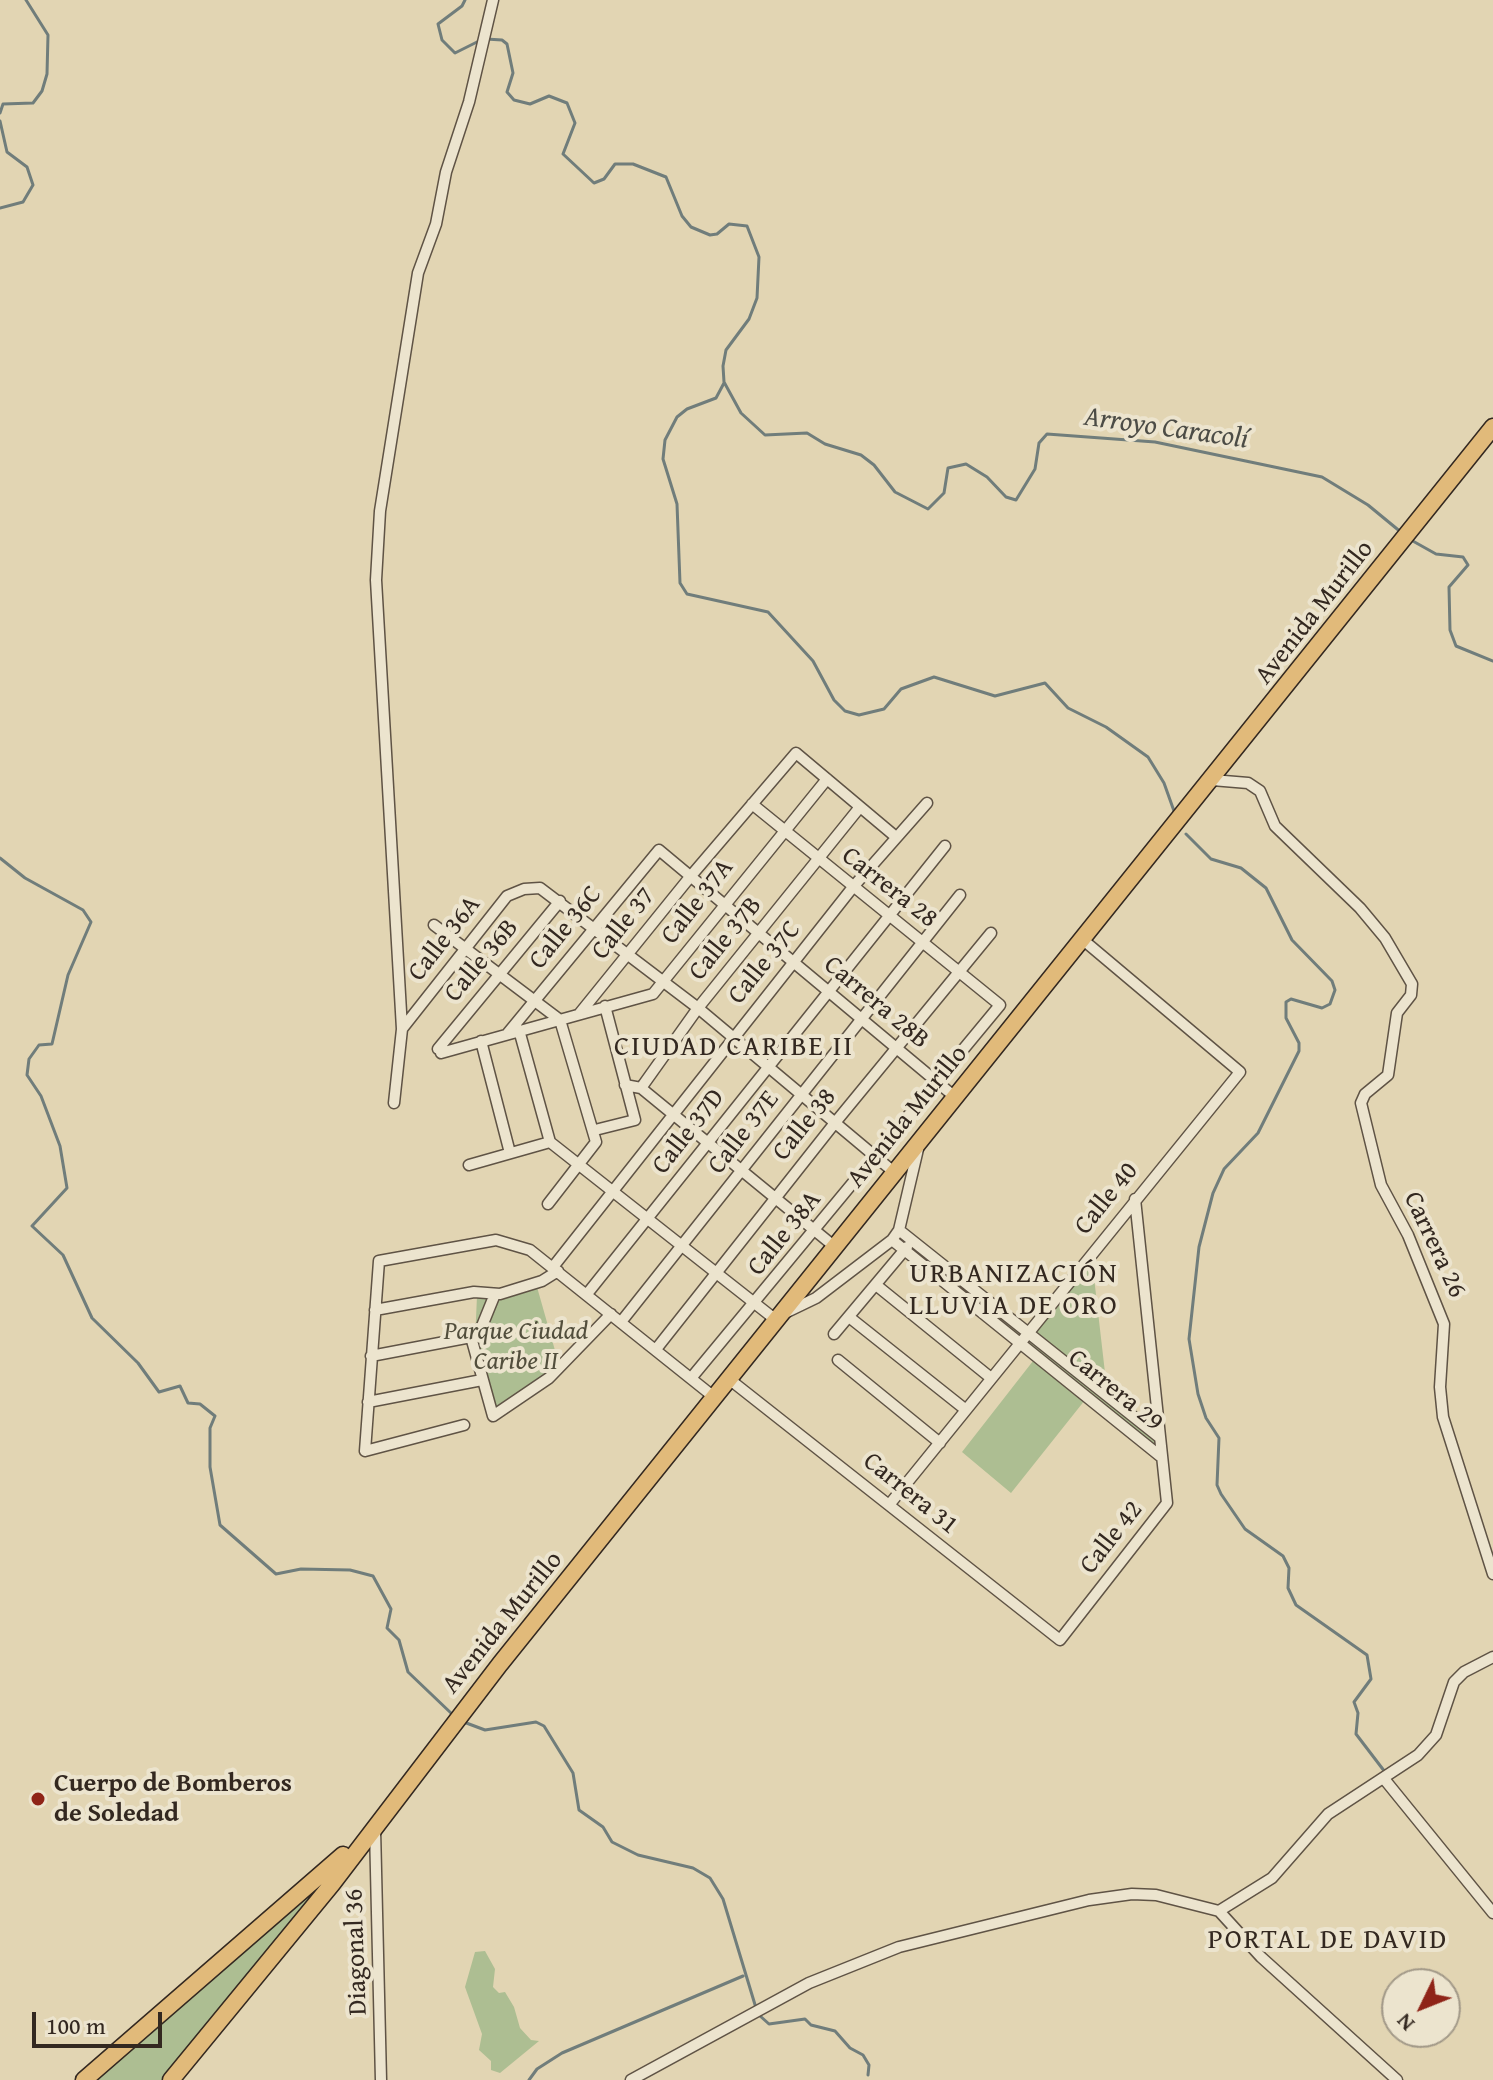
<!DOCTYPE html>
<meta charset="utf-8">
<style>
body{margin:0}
#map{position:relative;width:1493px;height:2080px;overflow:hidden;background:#e2d5b3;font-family:"Gentium Book Plus",serif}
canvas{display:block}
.north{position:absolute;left:1381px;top:1968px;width:80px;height:80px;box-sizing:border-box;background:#ece4ce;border:2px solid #a29988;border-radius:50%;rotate:227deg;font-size:22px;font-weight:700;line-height:32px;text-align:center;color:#332820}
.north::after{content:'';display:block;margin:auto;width:28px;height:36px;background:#8f2418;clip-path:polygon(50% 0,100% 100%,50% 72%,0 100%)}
.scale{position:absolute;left:32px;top:2012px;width:130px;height:36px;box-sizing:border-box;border:4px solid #332820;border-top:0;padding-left:10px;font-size:24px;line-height:28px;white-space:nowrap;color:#332820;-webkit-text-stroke:6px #ece4ce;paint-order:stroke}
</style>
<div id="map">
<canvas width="1493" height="2080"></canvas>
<div class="north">N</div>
<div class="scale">100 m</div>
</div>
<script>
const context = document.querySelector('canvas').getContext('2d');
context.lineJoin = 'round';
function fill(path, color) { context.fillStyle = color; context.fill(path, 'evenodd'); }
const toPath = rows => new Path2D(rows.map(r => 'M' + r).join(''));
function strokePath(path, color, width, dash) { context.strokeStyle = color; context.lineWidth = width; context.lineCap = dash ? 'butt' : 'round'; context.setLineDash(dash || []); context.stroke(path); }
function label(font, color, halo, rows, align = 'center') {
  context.font = font + ' "Gentium Book Plus",serif'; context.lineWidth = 8; context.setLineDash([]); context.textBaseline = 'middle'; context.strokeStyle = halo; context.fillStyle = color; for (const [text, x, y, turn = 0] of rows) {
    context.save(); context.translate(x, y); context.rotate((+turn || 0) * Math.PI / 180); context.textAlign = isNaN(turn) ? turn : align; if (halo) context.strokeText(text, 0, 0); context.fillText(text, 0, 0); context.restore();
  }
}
const green = toPath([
 [915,1247,1022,1334,1019,1338,911,1253],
 [1092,1260,1107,1390,1036,1333],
 [537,1287,558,1361,553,1373,496,1409,475,1341,477,1296,497,1301],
 [1029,1338,1154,1438,1155,1446,1025,1343],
 [1033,1361,1085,1400,1011,1493,962,1452],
 [328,1880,164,2080,94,2080],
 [485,1951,495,1969,493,1987,499,1993,505,1992,514,2007,520,2028,531,2040,539,2041,500,2073,491,2070,491,2061,479,2050,482,2034,465,1987,475,1952]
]);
const stream = toPath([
 [465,0,462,6,438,24,442,40,455,53,479,41],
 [486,39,502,40,507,44,513,73,507,92,514,100,530,104,549,96,567,103,575,123,563,154,594,183,604,179,615,164,633,164,666,177,682,216,691,227,710,235,717,234,729,224,747,226,759,257,757,298,749,319,726,350,723,366,724,382,741,413,765,435,807,433,825,444,861,455,874,465,895,492,928,509,944,493,948,468,966,464,987,477,1006,497,1016,500,1035,469,1039,443,1047,434,1155,442,1322,477,1368,505,1402,533],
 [0,113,3,104,33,103,42,91,47,74,48,35,26,0],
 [0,121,7,152,27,167,33,185,23,202,0,208],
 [724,383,716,398,687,409,677,417,665,440,663,459,677,504,680,583,687,594,768,612,813,661,834,700,845,711,859,715,884,709,901,689,934,677,995,696,1045,683,1068,708,1106,727,1148,757,1164,783,1174,811],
 [1411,540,1436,554,1463,557,1468,565,1449,587,1450,630,1456,646,1493,661],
 [1186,834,1211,859,1241,868,1266,888,1292,940,1332,981,1335,990,1330,1004,1322,1008,1291,999,1286,1002,1286,1018,1299,1043,1299,1051,1258,1133,1224,1169,1213,1193,1199,1247,1189,1339,1198,1394,1206,1418,1219,1438,1217,1485,1221,1494,1245,1529,1283,1556,1289,1568,1288,1588,1296,1605,1367,1655,1371,1679,1354,1702,1358,1713,1356,1734,1385,1772],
 [0,858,25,878,83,910,91,922,68,975,52,1044,39,1045,29,1059,27,1075,41,1096,60,1146,67,1188,32,1226,63,1255,92,1318,138,1363,159,1392,180,1386,188,1403,200,1404,215,1416,210,1428,210,1467,220,1525,276,1574,301,1569,350,1570,373,1576,391,1609,387,1628,399,1640,408,1672,452,1714],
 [461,1721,485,1730,536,1722,544,1726,573,1773,579,1810,603,1827,612,1842,638,1855,693,1868,710,1878,723,1899,756,2008],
 [759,2015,769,2024,805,2019,811,2025,835,2031,850,2048,863,2055,869,2065,868,2075],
 [529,2080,537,2069,562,2053,743,1976]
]);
const street = toPath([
 [1212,780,1248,783,1260,791,1275,826,1360,908,1385,938,1412,984,1411,995,1397,1013,1388,1075,1365,1094,1361,1103,1381,1185,1408,1235,1444,1324,1440,1387,1443,1417,1493,1574],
 [434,925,560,1020,596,1142,548,1204],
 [580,1013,690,877,796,753,896,837],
 [402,1029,507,896,524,889,540,888,698,1008,895,1173],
 [519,1030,550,1142],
 [508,1033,659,850,955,1097],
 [481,1041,510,1153],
 [438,1049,560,901],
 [441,1053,653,994,827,779],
 [625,1085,641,1088,835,1247],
 [641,1088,698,1008,860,807],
 [394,1103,402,1029,376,580,380,511,418,273,436,224,446,172,469,102,493,0],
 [595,1130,635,1120,605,1006],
 [550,1142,776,1320],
 [469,1165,550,1142],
 [899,1230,1159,1437],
 [892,1240,1160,1456],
 [553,1267,853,887,927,803],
 [876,1285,991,1378],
 [495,1294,482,1326,471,1337,493,1416,549,1378,611,1314],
 [587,1294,945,846],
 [375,1310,474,1292,500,1294,542,1281,558,1271],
 [787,1312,816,1298,892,1240,899,1230,918,1149],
 [849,1317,966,1410],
 [621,1322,960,895],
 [834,1334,907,1247],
 [657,1348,834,1124,991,933],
 [371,1356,471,1337],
 [838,1360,940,1443],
 [692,1377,1000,1005,752,804],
 [729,1379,1060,1640,1167,1503,1135,1199],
 [368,1402,482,1380],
 [464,1425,365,1451,379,1261,496,1240,530,1250,714,1397],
 [889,1505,1240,1072,1082,939],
 [1385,1780,1493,1913],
 [375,1829,381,2080],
 [1219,1911,1272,1878,1328,1814,1418,1755,1436,1735,1454,1682,1464,1672,1493,1657],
 [1219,1911,1261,1957,1397,2080],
 [631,2080,809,1983,899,1947,1089,1900,1132,1894,1156,1895,1219,1911]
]);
const primary = toPath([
 [84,2080,343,1855],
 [171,2080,332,1884,500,1664,1493,427]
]);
const markers = [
 [38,1799,8,"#8f2418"]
];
const streetNames = [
 ["Avenida Murillo",1315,613,-52],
 ["Carrera 28",889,888,38],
 ["Calle 37A",698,902,-52],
 ["Calle 37",624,924,-51],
 ["Calle 36C",566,928,-51],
 ["Calle 36A",445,939,-52],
 ["Calle 37B",726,939,-51],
 ["Calle 36B",482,961,-50],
 ["Calle 37C",765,963,-51],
 ["Carrera 28B",876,1003,40],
 ["Avenida Murillo",908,1117,-51],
 ["Calle 38",805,1125,-51],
 ["Calle 37D",689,1132,-52],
 ["Calle 37E",744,1133,-52],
 ["Calle 40",1107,1199,-51],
 ["Calle 38A",785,1234,-51],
 ["Carrera 26",1434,1245,65],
 ["Carrera 29",1115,1391,39],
 ["Carrera 31",910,1494,39],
 ["Calle 42",1112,1538,-52],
 ["Avenida Murillo",503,1623,-51],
 ["Diagonal 36",357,1952,-92]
];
const parkNames = [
 ["Parque Ciudad",516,1332],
 ["Caribe II",516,1362]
];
const poiNames = [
 ["Cuerpo de Bomberos",54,1784],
 ["de Soledad",54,1814]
];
const waterNames = [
 ["Arroyo Caracolí",1166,429,8]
];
const neighbourhoodNames = [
 ["CIUDAD CARIBE II",734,1048],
 ["URBANIZACIÓN",1014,1275],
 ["LLUVIA DE ORO",1014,1307],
 ["PORTAL DE DAVID",1328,1941]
];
fill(green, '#adbe92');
strokePath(stream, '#707d7b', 3);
strokePath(street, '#5f5345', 13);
strokePath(primary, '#332820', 19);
strokePath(street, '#ece4ce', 10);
strokePath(primary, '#e1ba7a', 16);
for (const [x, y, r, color] of markers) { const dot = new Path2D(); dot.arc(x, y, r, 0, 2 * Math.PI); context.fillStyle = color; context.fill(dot); strokePath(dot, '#ece4ce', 3); }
label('26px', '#332820', '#ece4ce', streetNames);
label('italic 26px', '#524e3c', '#ece4ce', parkNames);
label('bold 26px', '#332820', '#ece4ce', poiNames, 'left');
label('italic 28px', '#4c4c46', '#ece4ce', waterNames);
context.letterSpacing = '2px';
label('28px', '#332820', '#ece4ce', neighbourhoodNames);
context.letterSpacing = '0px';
</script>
